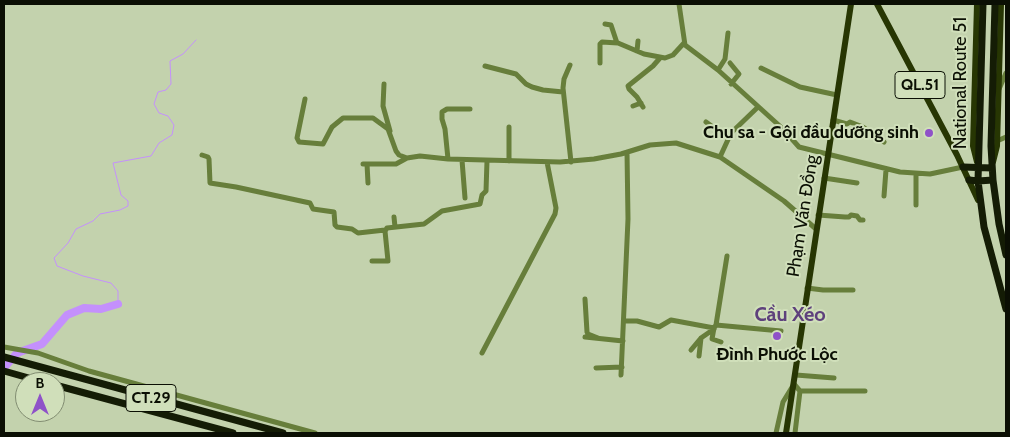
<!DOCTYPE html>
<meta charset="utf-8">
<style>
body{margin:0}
#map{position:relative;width:1010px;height:437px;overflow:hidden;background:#c3d2ad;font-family:Cabin,sans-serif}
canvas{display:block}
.frame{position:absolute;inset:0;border:5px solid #0b0f04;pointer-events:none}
.north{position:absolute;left:15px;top:372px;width:50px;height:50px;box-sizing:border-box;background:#d0dfba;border:1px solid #818c71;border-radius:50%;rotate:0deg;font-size:14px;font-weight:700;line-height:20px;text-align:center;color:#0b0f04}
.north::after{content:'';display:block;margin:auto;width:18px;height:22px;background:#8f52c8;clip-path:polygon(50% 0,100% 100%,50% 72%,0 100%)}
</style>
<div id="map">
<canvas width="1010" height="437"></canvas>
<div class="frame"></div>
<div class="north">B</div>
</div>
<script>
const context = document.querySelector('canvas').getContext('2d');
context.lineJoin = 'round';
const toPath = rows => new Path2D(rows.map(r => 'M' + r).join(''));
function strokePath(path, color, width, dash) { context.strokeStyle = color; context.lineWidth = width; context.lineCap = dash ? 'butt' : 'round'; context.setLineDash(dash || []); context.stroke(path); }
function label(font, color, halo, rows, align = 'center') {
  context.font = font + ' Cabin,sans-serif'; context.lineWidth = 4; context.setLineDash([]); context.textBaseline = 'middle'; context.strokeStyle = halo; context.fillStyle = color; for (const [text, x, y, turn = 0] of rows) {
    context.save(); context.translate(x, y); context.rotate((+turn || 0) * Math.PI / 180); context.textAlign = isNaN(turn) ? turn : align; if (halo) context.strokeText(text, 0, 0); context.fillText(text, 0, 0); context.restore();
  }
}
const stream = toPath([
 [118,304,118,291,111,283,83,276,57,266,54,258,68,243,76,229,93,221,100,214,120,210,128,206,128,201,121,195,113,163,151,156,159,143,172,135,174,125,168,116,159,113,154,104,158,92,166,90,171,84,170,61,183,54,196,40]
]);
const river = toPath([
 [4,368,17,353,42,344,67,315,84,308,101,309,118,304]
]);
const minor = toPath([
 [679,4,685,45,718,70,783,129,799,147,900,172,930,174,963,167],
 [605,24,611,25,617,43],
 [637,51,638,41],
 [600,63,600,44,602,42,618,43,644,54,665,58,673,55,684,43],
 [730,63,739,74,731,84],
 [570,65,564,79,563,88,571,162],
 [485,66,516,74,526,84,532,87,543,90,563,92],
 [761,68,800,87,837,95],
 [718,70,725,59,728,33],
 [384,84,383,106,390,131],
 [999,89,1006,73],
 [305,99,297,138,299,142,323,144,332,127,343,118,373,118,388,129,396,151,399,155,407,158],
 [633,106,641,103],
 [643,107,637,97,629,89,628,86,653,66,660,58],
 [833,120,847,124,850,122,863,127,884,142],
 [706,122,728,138],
 [509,127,509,161],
 [997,141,1006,137],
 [202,155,208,157,209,159,210,183,236,187,310,203,313,209,334,212,335,225,337,227,352,229,358,233,385,230],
 [720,157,731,133,758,107],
 [448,159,445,129,442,119,442,112,447,109,470,109],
 [462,160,465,198],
 [363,164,396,164,407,158,420,156,448,159,560,162,594,159,621,154,650,145,676,143,720,157,784,201,816,229],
 [367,164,368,183],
 [916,174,916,205],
 [824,178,857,183],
 [884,196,886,170],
 [818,215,845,217,849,217,851,215,857,216,860,220,863,220],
 [394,217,395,227],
 [372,261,388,261,385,231,387,228,424,224,442,211,480,204,482,195,486,191,487,161],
 [807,288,823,290,853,290],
 [585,299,587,332,588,334,598,338],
 [624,321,637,321,659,327,671,320,714,328,716,325,781,331],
 [716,325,727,256],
 [714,328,712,339,721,342],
 [585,337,623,341],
 [4,347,38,353,89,371,315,433],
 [691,350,701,338,714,329],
 [482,353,555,214,556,208,547,162],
 [699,356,701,338],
 [596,368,622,367],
 [621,375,628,219,627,152],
 [796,375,834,378],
 [800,391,865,391],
 [776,433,783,402,794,384,800,391,795,433]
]);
const major = toPath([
 [877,4,957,155,978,200],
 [977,162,973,146,977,4],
 [993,162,997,146,1001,4],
 [786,433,851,4]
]);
const highway = toPath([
 [983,4,978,181,984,227,1006,309],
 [995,4,991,146,993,180,999,224,1006,255],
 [963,167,992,168],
 [969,180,978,181,993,180],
 [4,357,283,433],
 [4,371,43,382],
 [55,385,233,433]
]);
const markers = [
 [929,133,5,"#8f52c8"],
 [777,336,5,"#8f52c8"]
];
const shields = [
 [920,85,50],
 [151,398,50]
];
const shieldNames = [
 ["QL.51",920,85],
 ["CT.29",151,398]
];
const streetNames = [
 ["National Route 51",961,83,-90],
 ["Phạm Văn Đồng",803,216,-81]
];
const poiNames = [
 ["Chu sa - Gội đầu dưỡng sinh",919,133],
 ["Đình Phước Lộc",777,355,"center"]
];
const quarterNames = [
 ["Cầu Xéo",790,315]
];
strokePath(stream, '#c490fc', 1);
strokePath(river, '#c490fc', 8);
strokePath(minor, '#677e3b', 5);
strokePath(major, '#273603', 6);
strokePath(highway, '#141c05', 7);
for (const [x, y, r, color] of markers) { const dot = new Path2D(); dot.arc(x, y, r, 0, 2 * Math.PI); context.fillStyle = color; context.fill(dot); strokePath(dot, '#d0dfba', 2); }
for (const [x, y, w] of shields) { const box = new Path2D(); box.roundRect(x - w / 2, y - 13.5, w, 27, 4); context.fillStyle = '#d0dfba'; context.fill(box); strokePath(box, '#0b0f04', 1); }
label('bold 16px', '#0b0f04', null, shieldNames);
label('18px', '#0b0f04', '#d0dfba', streetNames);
label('bold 18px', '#0b0f04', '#d0dfba', poiNames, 'right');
label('bold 20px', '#5e417c', '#d0dfba', quarterNames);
</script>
